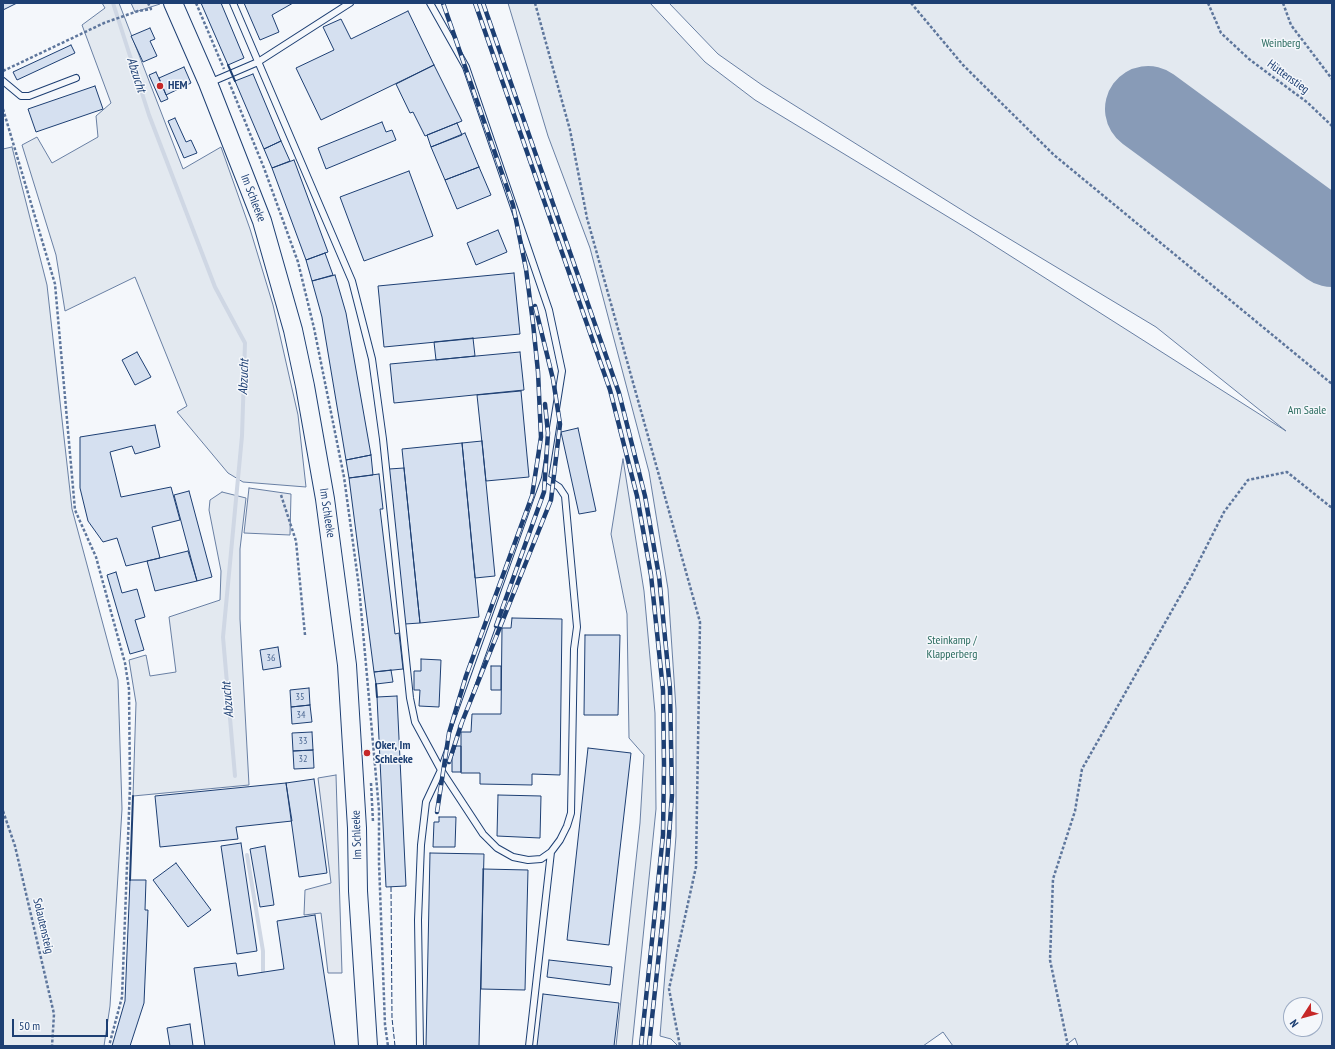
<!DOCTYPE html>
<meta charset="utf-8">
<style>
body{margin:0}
#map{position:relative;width:1335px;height:1049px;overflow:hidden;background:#f4f7fb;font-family:"PT Sans Narrow",sans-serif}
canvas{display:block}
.frame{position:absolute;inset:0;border:4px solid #1d3f73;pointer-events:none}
.north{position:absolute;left:1283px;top:997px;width:40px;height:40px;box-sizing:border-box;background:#f4f7fb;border:1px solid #9eadc5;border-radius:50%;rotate:234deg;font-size:11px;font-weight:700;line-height:16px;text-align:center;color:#1d3f73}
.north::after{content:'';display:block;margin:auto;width:14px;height:18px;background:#c62828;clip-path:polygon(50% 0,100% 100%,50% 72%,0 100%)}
.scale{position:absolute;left:12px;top:1019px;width:96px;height:18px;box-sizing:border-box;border:2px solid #1d3f73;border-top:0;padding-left:5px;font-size:12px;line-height:14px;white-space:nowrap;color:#1d3f73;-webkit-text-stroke:3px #f4f7fb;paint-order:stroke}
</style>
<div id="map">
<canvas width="1335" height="1049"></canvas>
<div class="frame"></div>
<div class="north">N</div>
<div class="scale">50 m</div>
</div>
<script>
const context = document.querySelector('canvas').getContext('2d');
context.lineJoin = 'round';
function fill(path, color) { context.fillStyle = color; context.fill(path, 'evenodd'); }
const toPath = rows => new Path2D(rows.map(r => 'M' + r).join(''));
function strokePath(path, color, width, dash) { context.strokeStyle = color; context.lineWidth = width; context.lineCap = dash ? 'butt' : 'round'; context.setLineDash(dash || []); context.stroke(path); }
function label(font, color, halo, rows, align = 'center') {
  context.font = font + ' "PT Sans Narrow",sans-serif'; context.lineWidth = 3; context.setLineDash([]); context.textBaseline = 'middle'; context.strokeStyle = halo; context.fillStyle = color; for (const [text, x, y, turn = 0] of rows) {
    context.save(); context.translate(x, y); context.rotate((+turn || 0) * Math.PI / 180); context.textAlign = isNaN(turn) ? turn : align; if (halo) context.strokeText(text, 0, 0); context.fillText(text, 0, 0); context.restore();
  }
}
const green = toPath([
 [102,3,119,3,183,169,221,147,250,229,273,305,298,415,306,487,243,482,228,473,177,412,187,406,135,277,65,311,56,255,22,145,37,137,52,163,98,137,96,116,111,103,82,25,105,8,102,3],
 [508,3,650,3,705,62,755,100,968,229,1286,431,1156,327,973,217,762,85,718,54,669,3,1332,3,1332,1046,1078,1046,1075,1038,1065,1046,953,1046,943,1032,923,1046,678,1046,671,1039,660,1036,676,836,676,709,668,589,649,472,590,248,548,136,508,3],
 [1291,1005,1315,1005,1315,1029,1291,1029,1291,1005],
 [12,147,47,285,72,509,118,680,122,809,110,1006,104,1046,3,1046,3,149,12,147],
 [623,459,644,591,655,713,656,809,632,1046,616,1046,640,823,644,755,629,738,627,614,611,534,623,459],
 [222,492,246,498,240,549,240,619,249,785,133,796,136,703,129,660,146,655,150,676,176,672,169,617,220,600,221,571,209,510,210,500,222,492]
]);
const parking = toPath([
 [131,3,159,3,160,4,135,12,131,3],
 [249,488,291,494,290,535,244,533,249,488],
 [336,775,342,973,328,973,321,913,304,915,305,890,331,883,318,778,336,775]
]);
const stream = toPath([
 [113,3,149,115,215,287,245,343,242,436,223,637,235,776],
 [247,855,263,951,263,976]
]);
const runway = toPath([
 [1148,109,1332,244]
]);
const building = toPath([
 [3,3,17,3,3,10,3,3],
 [201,3,221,3,244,58,228,65,201,3],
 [244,3,293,3,272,15,279,32,260,40,244,3],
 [408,11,434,65,321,120,296,68,334,50,323,27,341,19,351,39,408,11],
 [150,28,155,39,150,41,157,56,143,62,131,36,150,28],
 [71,45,75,53,17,80,13,72,71,45],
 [434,65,462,121,425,136,413,112,410,113,396,84,434,65],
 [184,67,191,83,166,95,159,78,184,67],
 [156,72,168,99,161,102,149,75,156,72],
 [253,74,281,141,264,149,235,81,253,74],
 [95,86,103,109,36,132,28,109,95,86],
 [175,118,186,142,191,140,197,153,184,158,168,121,175,118],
 [382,122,386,132,392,130,396,140,326,169,318,148,382,122],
 [457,123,462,135,431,147,427,135,457,123],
 [465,133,479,167,445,180,431,147,465,133],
 [281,141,290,161,272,168,264,149,281,141],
 [294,160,328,252,306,260,272,168,294,160],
 [479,167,491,195,457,209,445,180,479,167],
 [409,171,433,236,364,261,340,197,409,171],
 [498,230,507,252,476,265,467,243,498,230],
 [325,253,333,275,312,281,306,260,325,253],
 [514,273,520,334,384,347,378,286,514,273],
 [335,275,346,313,371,455,346,460,322,317,312,281,335,275],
 [473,338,475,356,436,360,434,342,473,338],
 [137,352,151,377,135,385,122,360,137,352],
 [520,352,524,390,394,403,390,364,520,352],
 [521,391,529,477,486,481,477,395,521,391],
 [155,425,160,447,135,454,132,446,110,452,121,497,171,487,180,520,152,527,160,558,126,566,117,538,103,542,88,521,80,488,80,437,155,425],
 [578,428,596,511,579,514,561,432,578,428],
 [482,441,495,576,475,578,462,443,482,441],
 [462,443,479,617,420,623,402,449,462,443],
 [371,455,373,475,349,478,346,460,371,455],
 [404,468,420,623,405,624,389,469,404,468],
 [379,474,383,509,380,509,395,634,399,633,403,669,374,672,349,478,379,474],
 [189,491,212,577,197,581,174,495,189,491],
 [188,551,197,581,155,591,147,561,188,551],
 [116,572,122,593,137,589,145,617,135,620,144,650,130,654,107,575,116,572],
 [512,618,562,619,560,775,532,774,532,785,480,784,480,773,461,773,461,732,471,732,472,714,501,714,502,628,511,628,512,618],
 [585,635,620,635,618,715,584,715,585,635],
 [278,647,281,667,263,670,260,650,278,647],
 [421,659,441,660,439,707,419,706,420,690,414,690,414,671,421,671,421,659],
 [491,666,501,666,501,690,491,690,491,666],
 [391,670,393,682,376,684,374,672,391,670],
 [309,688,310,705,291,707,290,690,309,688],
 [397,696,406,886,386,887,377,697,397,696],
 [310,705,312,722,292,724,291,707,310,705],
 [312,732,313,750,293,751,292,733,312,732],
 [456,746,461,746,461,772,452,772,452,758,456,746],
 [588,748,631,753,609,945,567,940,588,748],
 [313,750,314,768,294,769,293,751,313,750],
 [314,779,327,873,299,877,286,783,314,779],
 [286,783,292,821,236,827,238,839,160,847,155,796,286,783],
 [498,795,541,796,540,838,497,836,498,795],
 [439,817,456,817,455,847,433,847,434,822,439,822,439,817],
 [241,843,257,951,237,954,221,846,241,843],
 [265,846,274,905,260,907,250,849,265,846],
 [430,853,484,854,479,1046,426,1046,430,853],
 [176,863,211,910,188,927,153,880,176,863],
 [483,869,528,870,525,990,481,989,483,869],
 [130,880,146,880,145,910,148,910,144,1003,130,1046,112,1046,125,1001,130,880],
 [315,915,335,1046,205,1046,194,968,236,963,238,976,284,969,277,921,315,915],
 [549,960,612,967,610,985,547,977,549,960],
 [543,994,619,1003,614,1046,537,1046,543,994],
 [190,1024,193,1046,170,1046,167,1028,190,1024]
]);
const path = toPath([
 [196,3,224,69],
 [535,3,570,130,587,218,700,622,696,867,669,989,680,1046],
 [911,3,963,65,1054,155,1332,384],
 [1208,3,1221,33,1249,59,1308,103,1332,126],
 [1283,3,1291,25,1332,79],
 [3,71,104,23,138,11,151,9,148,3],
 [229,82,264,168,298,262,314,328,344,477,359,587,379,810,379,863,385,1025,388,1046],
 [3,109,55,284,75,510,96,557,125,663,129,689,130,786,122,997,109,1046],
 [281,495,296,541,305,635],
 [371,783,373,822],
 [3,811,15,846,54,1014,52,1046],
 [1068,1046,1050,960,1053,879,1075,811,1082,769,1191,577,1224,512,1248,480,1287,472,1332,508]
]);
const service = toPath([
 [233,3,352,281,372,359,383,439,410,698,415,722,441,770,483,834,497,848,513,857,528,860,541,859,551,852,560,840,567,826,571,813,574,649,577,627,565,496,559,487,545,478],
 [3,81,21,96,29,96,76,78],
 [209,83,258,62,350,3],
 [420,1046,418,920,421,845,426,802,441,770,545,478,562,371,549,310,466,67,430,3],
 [529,1046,551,852]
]);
const primary = toPath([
 [173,3,208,83,262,221,293,330,305,386,325,499,347,665,357,828,358,891,368,1046]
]);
const rail = toPath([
 [475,3,610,390,637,496,651,575,663,690,664,766,663,835,641,1046],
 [483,3,619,393,645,496,659,576,670,689,672,795,663,916,649,1046],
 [496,626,544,492,548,433,545,404],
 [460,727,551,500,560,424,553,379,535,306],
 [449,762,462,722],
 [437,812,449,733,466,676,532,496,541,437,538,372,533,323,526,269,513,205,443,3]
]);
const fence = toPath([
 [391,887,392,1018,395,1046]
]);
const wall = toPath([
 [228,65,235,81],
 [376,684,377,697],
 [130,880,133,796]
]);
const markers = [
 [160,86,4,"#c62828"],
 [367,753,4,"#c62828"]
];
const numberNames = [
 ["36",271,658],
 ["35",300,697],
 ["34",301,715],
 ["33",303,741],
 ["32",303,759]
];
const parkNames = [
 ["Weinberg",1281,44],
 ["Am Saale",1307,411],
 ["Steinkamp /",952,641],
 ["Klapperberg",952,655]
];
const streetNames = [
 ["Hüttenstieg",1288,77,36],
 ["Im Schleeke",253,198,69],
 ["Im Schleeke",327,513,81],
 ["Im Schleeke",357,835,-92],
 ["Solautensteig",43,926,77]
];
const poiNames = [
 ["HEM",168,86],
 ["Oker, Im",375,746],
 ["Schleeke",375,760]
];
const waterNames = [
 ["Abzucht",136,75,72],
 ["Abzucht",244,377,-88],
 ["Abzucht",228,700,-95]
];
fill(green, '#e3e9f0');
strokePath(green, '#687fa3', 1);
fill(parking, '#e3e8f0');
strokePath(parking, '#687fa3', 1);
strokePath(stream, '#cfd7e4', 4);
strokePath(runway, '#889bb7', 86);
fill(building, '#d5e0f0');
strokePath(building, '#1d3f73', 1);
strokePath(service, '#1d3f73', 8);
strokePath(primary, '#1d3f73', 20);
strokePath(path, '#5e769c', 2.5, [3, 2]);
strokePath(service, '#f4f7fb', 6);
strokePath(primary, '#f4f7fb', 18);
strokePath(rail, '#1d3f73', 4.5);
strokePath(rail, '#f4f7fb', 3, [9]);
strokePath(fence, '#1d3f73', 1, [5, 2]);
strokePath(wall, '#1d3f73', 2);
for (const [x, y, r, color] of markers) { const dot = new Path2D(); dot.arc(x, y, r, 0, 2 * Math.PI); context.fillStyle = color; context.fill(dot); strokePath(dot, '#f4f7fb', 1.5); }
label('10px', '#4b6792', null, numberNames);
label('12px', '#2c6c60', '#f4f7fb', parkNames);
label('12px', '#1d3f73', '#f4f7fb', streetNames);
label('bold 12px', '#1d3f73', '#f4f7fb', poiNames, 'left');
label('italic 13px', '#1d3f73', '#f4f7fb', waterNames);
</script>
